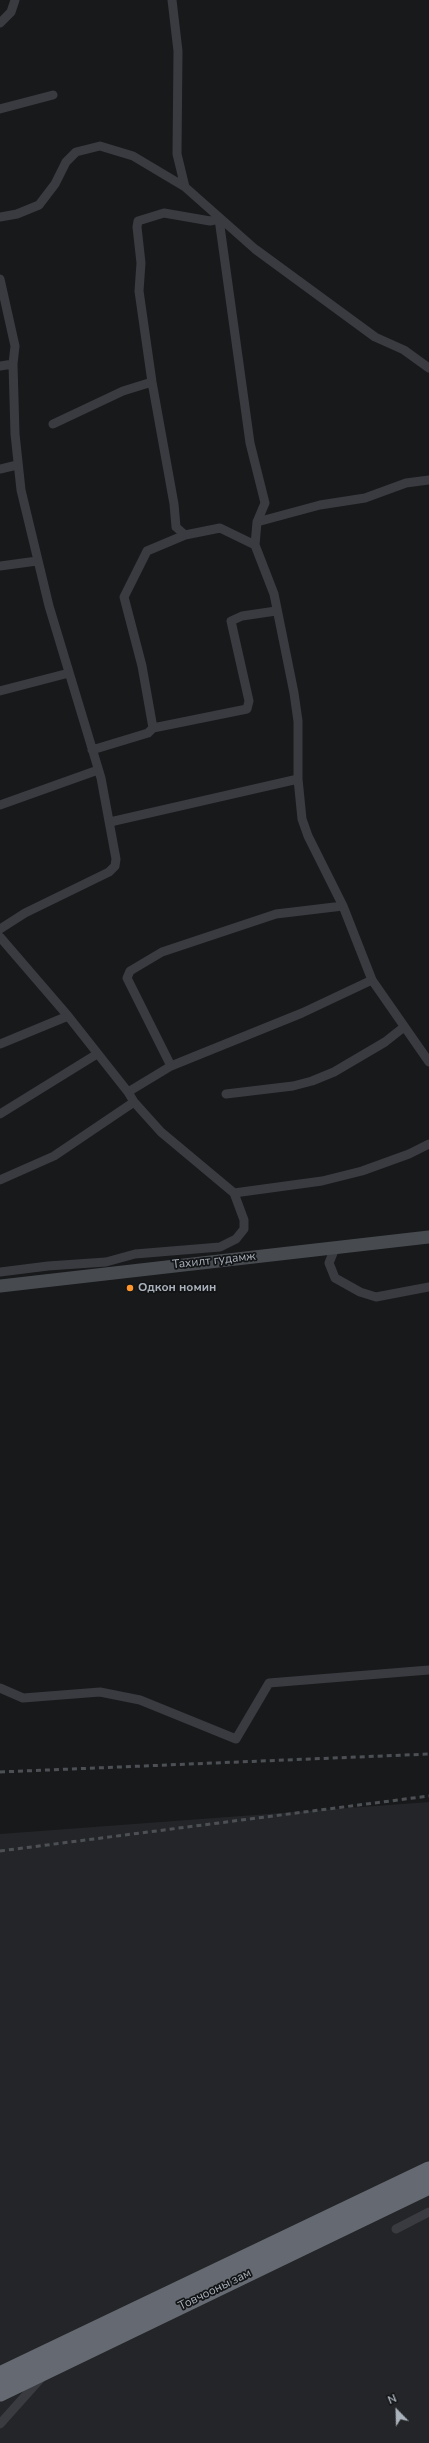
<!DOCTYPE html>
<meta charset="utf-8">
<style>
body{margin:0}
#map{position:relative;width:429px;height:2443px;overflow:hidden;background:#18191b;font-family:"Nunito Sans",sans-serif}
canvas{display:block}
.north{position:absolute;left:377px;top:2391px;width:40px;height:40px;-webkit-text-stroke:3px #131416;paint-order:stroke;rotate:337deg;font-size:11px;font-weight:700;line-height:16px;text-align:center;color:#aab2bc}
.north::after{content:'';display:block;margin:auto;width:14px;height:18px;background:#aab2bc;clip-path:polygon(50% 0,100% 100%,50% 72%,0 100%)}
</style>
<div id="map">
<canvas width="429" height="2443"></canvas>
<div class="north">N</div>
</div>
<script>
const context = document.querySelector('canvas').getContext('2d');
context.lineJoin = 'round';
function fill(path, color) { context.fillStyle = color; context.fill(path, 'evenodd'); }
const toPath = rows => new Path2D(rows.map(r => 'M' + r).join(''));
function strokePath(path, color, width, dash) { context.strokeStyle = color; context.lineWidth = width; context.lineCap = dash ? 'butt' : 'round'; context.setLineDash(dash || []); context.stroke(path); }
function label(font, color, halo, rows, align = 'center') {
  context.font = font + ' "Nunito Sans",sans-serif'; context.lineWidth = 3.5; context.setLineDash([]); context.textBaseline = 'middle'; context.strokeStyle = halo; context.fillStyle = color; for (const [text, x, y, turn = 0] of rows) {
    context.save(); context.translate(x, y); context.rotate((+turn || 0) * Math.PI / 180); context.textAlign = isNaN(turn) ? turn : align; if (halo) context.strokeText(text, 0, 0); context.fillText(text, 0, 0); context.restore();
  }
}
const built = toPath([
 [429,1802,429,2443,0,2443,0,1834]
]);
const street = toPath([
 [172,0,178,51,177,154,185,187,255,249,375,337,404,350,429,368],
 [0,23,11,12,15,0],
 [0,109,53,95],
 [0,217,17,214,39,205,55,184,66,162,76,152,100,146,133,156,185,187],
 [0,279,15,346,13,364,15,434,21,490,49,606,101,778,116,859,115,866,109,872,25,913,0,929],
 [0,366,13,364],
 [53,424,123,391,152,382],
 [0,469,17,465],
 [257,522,320,505,365,498,406,483,429,480],
 [255,545,220,528,185,535,176,527,174,504,152,382,139,291,141,263,137,227,138,221,164,213,210,221,219,219,250,443,265,503,257,522,255,545,274,594,294,693,298,721,298,779,302,819,308,836,343,906,372,980,429,1062],
 [0,566,37,561],
 [0,691,69,673],
 [153,728,247,709,249,701,231,621,242,616,276,611],
 [92,750,148,733,153,728,142,666,124,597,147,551,185,535],
 [0,805,98,770],
 [110,822,298,779],
 [0,937,68,1016,128,1092,134,1102,161,1132,234,1193,244,1220,244,1229,236,1239,220,1247,135,1254,106,1262,48,1266,0,1272],
 [0,1044,68,1016],
 [171,1066,127,978,130,971,162,952,276,914,343,906],
 [128,1092,171,1066,302,1013,372,980],
 [226,1094,293,1086,312,1081,334,1072,385,1042,404,1027],
 [0,1114,97,1054],
 [0,1180,54,1156,134,1102],
 [234,1193,322,1181,362,1171,409,1154,429,1144],
 [335,1248,329,1263,335,1278,360,1292,376,1297,429,1287],
 [0,1688,23,1698,100,1692,140,1700,236,1739,269,1683,429,1670],
 [396,2229,429,2212],
 [0,2424,42,2377]
]);
const secondary = toPath([
 [0,1286,429,1237]
]);
const highway = toPath([
 [0,2375,429,2170],
 [0,2393,429,2186]
]);
const rail = toPath([
 [0,1772,429,1754],
 [0,1851,429,1796]
]);
const markers = [
 [130,1288,4,"#ff972c"]
];
const streetNames = [
 ["Тахилт гудамж",214,1261,-6],
 ["Товчооны зам",215,2290,-26]
];
const poiNames = [
 ["Одкон номин",138,1288]
];
fill(built, '#242528');
strokePath(street, '#393b40', 9);
strokePath(secondary, '#474b50', 13);
strokePath(highway, '#656a72', 17);
strokePath(rail, '#4c5055', 3, [5, 4]);
for (const [x, y, r, color] of markers) { const dot = new Path2D(); dot.arc(x, y, r, 0, 2 * Math.PI); context.fillStyle = color; context.fill(dot); strokePath(dot, '#131416', 1.5); }
label('12px', '#aab2bc', '#131416', streetNames);
label('bold 12px', '#aab2bc', '#131416', poiNames, 'left');
</script>
